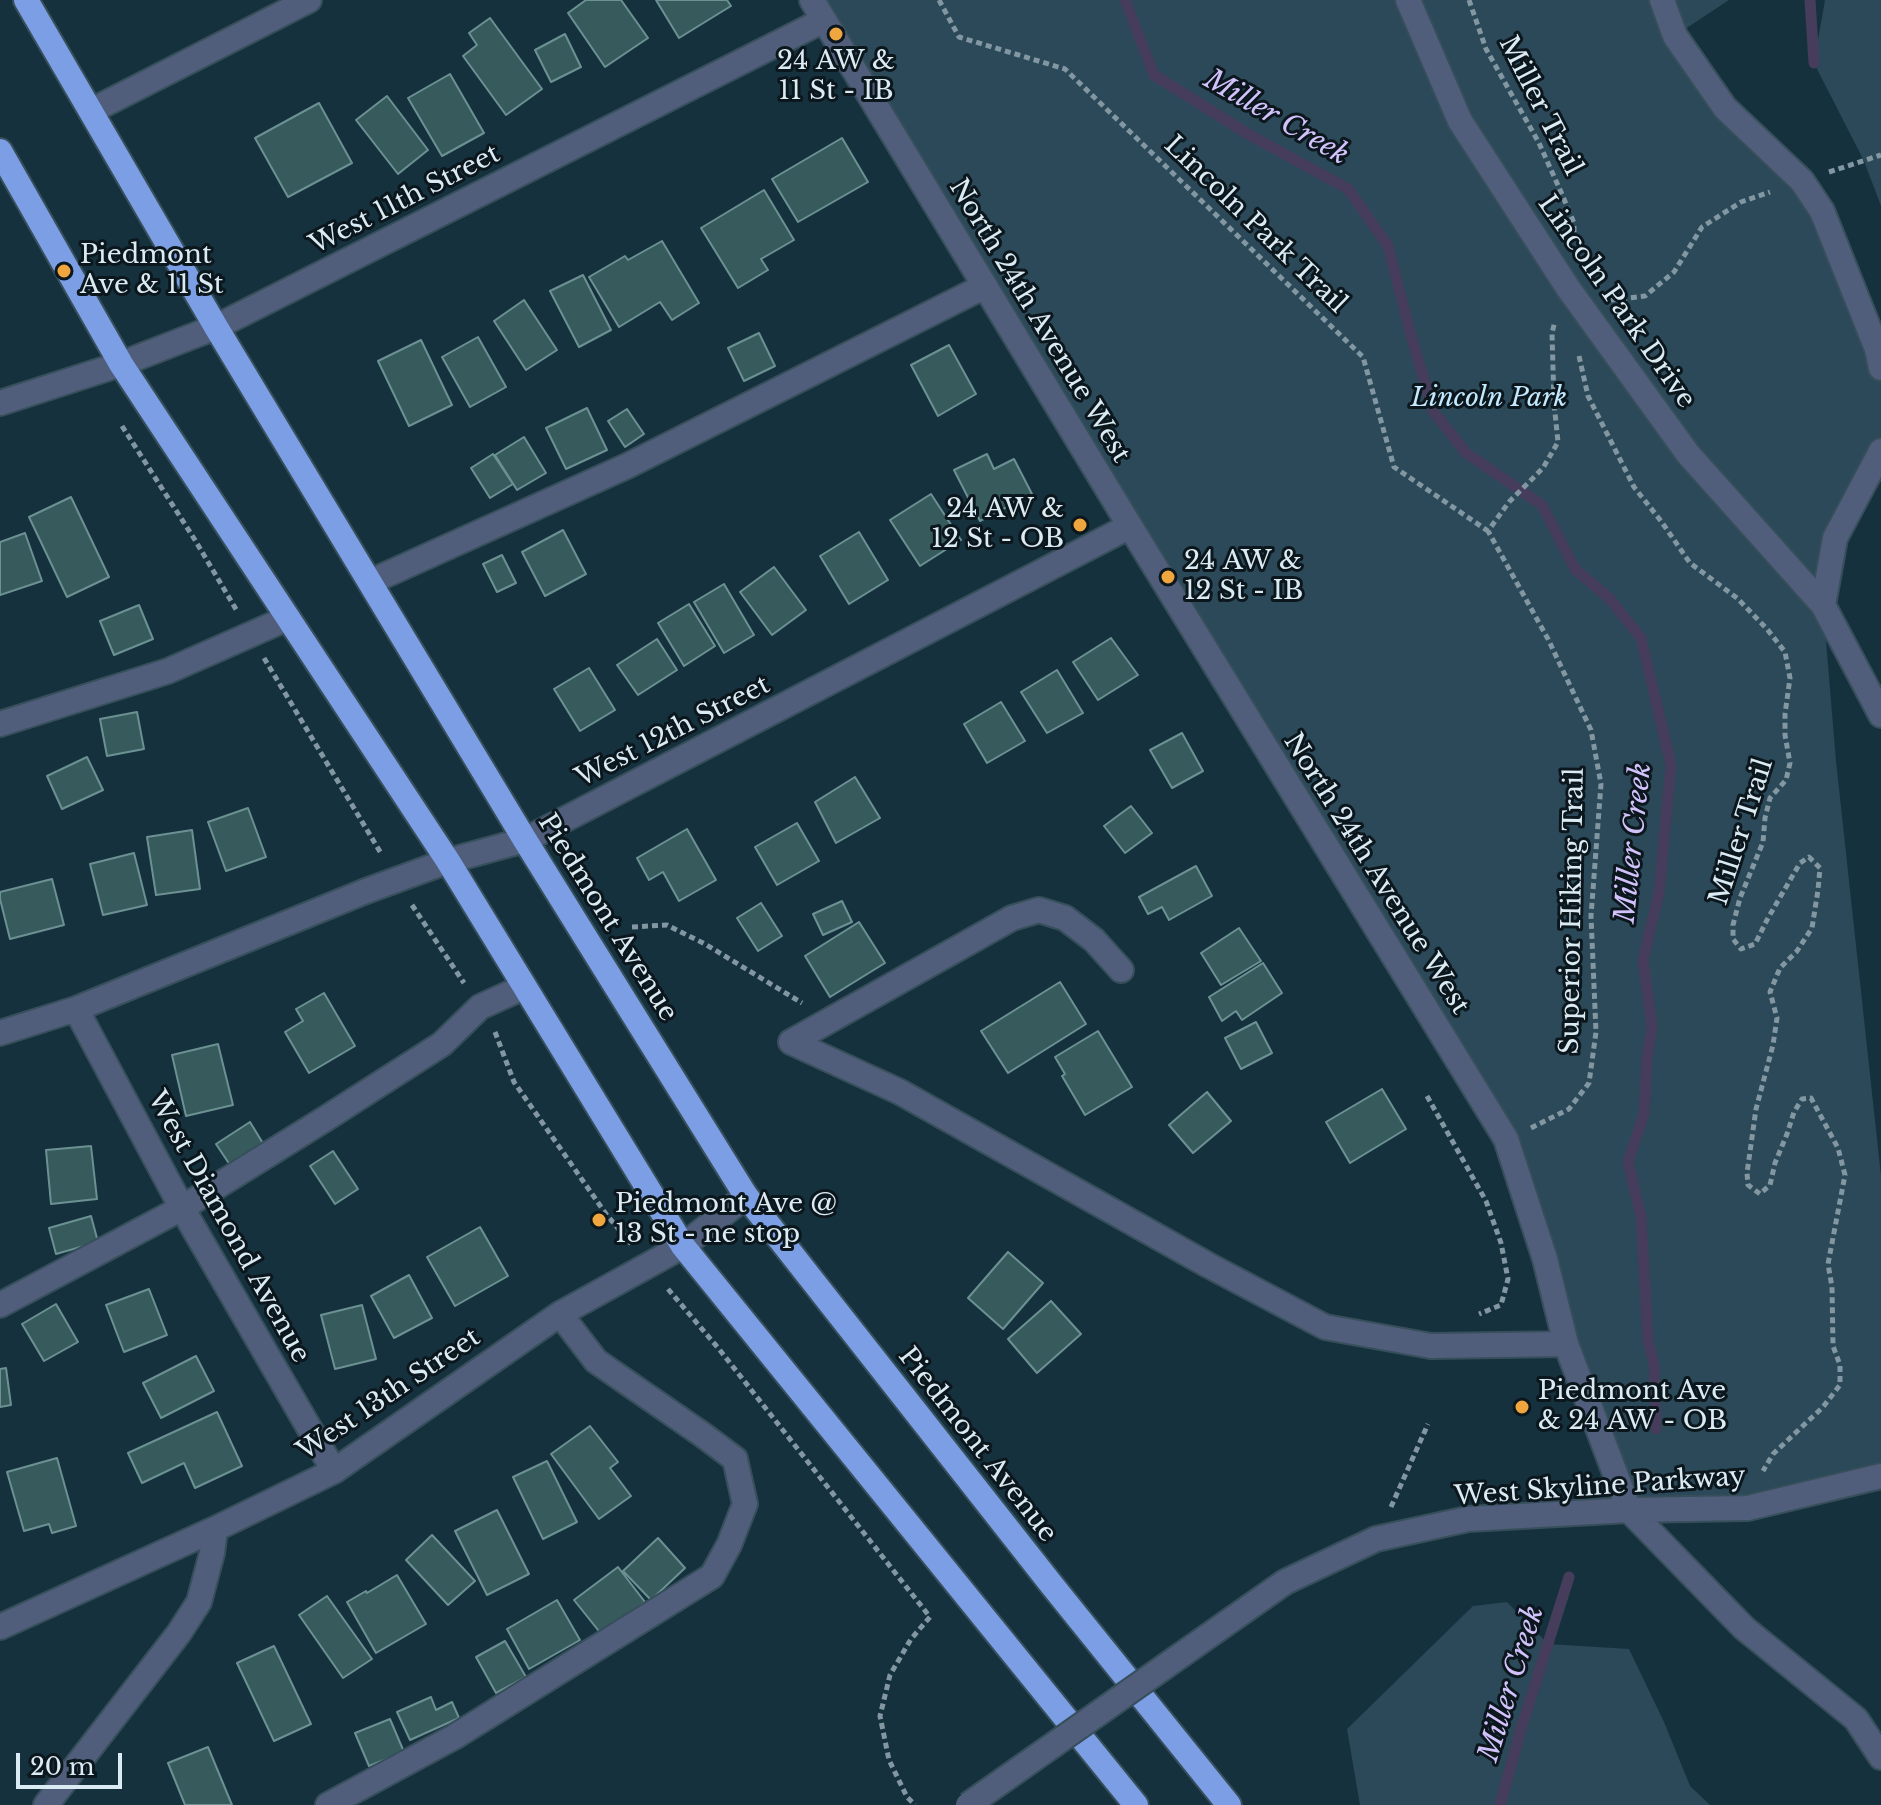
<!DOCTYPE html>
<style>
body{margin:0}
#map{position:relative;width:1881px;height:1805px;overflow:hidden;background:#16313e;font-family:"Libre Baskerville",serif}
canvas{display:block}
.scale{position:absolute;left:16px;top:1753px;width:106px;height:36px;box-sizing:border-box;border:4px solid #dbebf4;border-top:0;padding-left:10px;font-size:24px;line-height:28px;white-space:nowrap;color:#dbebf4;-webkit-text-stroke:6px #0c171d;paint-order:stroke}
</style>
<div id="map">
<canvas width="1881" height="1805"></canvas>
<div class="scale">20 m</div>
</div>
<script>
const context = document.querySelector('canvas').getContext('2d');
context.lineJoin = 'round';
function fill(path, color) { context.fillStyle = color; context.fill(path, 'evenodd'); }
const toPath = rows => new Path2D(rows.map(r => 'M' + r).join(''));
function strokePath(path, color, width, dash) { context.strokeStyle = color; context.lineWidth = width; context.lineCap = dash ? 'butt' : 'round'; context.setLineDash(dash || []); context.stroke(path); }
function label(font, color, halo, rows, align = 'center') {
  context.font = font + ' "Libre Baskerville",serif'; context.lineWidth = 6; context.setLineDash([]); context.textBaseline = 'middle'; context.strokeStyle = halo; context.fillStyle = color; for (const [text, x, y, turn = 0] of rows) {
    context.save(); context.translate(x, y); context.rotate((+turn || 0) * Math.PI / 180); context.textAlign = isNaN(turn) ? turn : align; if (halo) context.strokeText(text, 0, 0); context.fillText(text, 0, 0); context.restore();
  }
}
const green = toPath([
 [812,0,1729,0,1676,35,1802,181,1881,368,1881,451,1835,538,1823,605,1836,761,1881,1176,1881,1476,1748,1508,1629,1510,1506,1139],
 [1825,0,1881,0,1881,206,1864,161,1814,63],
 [1507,1602,1548,1644,1629,1649,1664,1722,1690,1786,1710,1805,1360,1805,1347,1729,1473,1606]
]);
const stream = toPath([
 [1125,0,1154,75,1248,134,1348,189,1388,246,1410,332,1433,411,1466,453,1542,505,1575,569,1609,598,1641,638,1671,765,1659,892,1643,960,1652,1027,1647,1057,1644,1114,1628,1162,1641,1216,1648,1341,1654,1364,1656,1429],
 [1810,0,1814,63],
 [1500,1805,1521,1729,1569,1577]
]);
const building = toPath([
 [586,0,621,0,648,38,605,67,568,13,586,0],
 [656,0,727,0,731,6,679,38,656,0],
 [490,18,542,89,506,115,463,56,477,45,469,33,490,18],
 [565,34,581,67,551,82,535,50,565,34],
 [450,74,484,133,442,156,408,98,450,74],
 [387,96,428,150,398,174,356,120,387,96],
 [319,103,352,163,288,197,255,138,319,103],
 [842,138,868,182,798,222,772,179,842,138],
 [764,190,794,240,761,259,768,270,738,288,701,228,764,190],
 [662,241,699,303,672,320,660,302,619,327,589,277,625,256,628,260,662,241],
 [583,275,611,330,579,347,550,291,583,275],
 [524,300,557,350,526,370,494,321,524,300],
 [759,333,775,366,744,381,728,348,759,333],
 [478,337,506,387,470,407,442,357,478,337],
 [421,340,452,405,409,426,378,361,421,340],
 [949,345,976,394,938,416,911,365,949,345],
 [587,408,607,450,566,469,546,428,587,408],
 [627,409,644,434,625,447,608,421,627,409],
 [524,437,546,473,517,490,495,455,524,437],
 [493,454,513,484,490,498,471,468,493,454],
 [987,454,994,469,1014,459,1032,494,980,521,954,470,987,454],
 [931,494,961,540,920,566,890,520,931,494],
 [71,497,109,577,67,597,29,517,71,497],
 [563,530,586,574,545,596,522,552,563,530],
 [859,532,888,580,849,604,820,556,859,532],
 [25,533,42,581,0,595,0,542,25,533],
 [502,555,516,583,497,592,483,564,502,555],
 [774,567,806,610,772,635,740,592,774,567],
 [724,584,754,635,724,653,694,602,724,584],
 [689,604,715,646,684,666,658,623,689,604],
 [139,605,153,639,114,655,100,621,139,605],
 [1111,638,1138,675,1098,700,1073,662,1111,638],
 [657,639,677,670,638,695,617,665,657,639],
 [589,668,615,710,580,731,554,689,589,668],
 [1057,670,1083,713,1047,733,1021,692,1057,670],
 [1001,702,1025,741,987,763,964,724,1001,702],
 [137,712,144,749,107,756,100,719,137,712],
 [1182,733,1203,771,1172,788,1150,750,1182,733],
 [87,757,103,790,62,809,47,776,87,757],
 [855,777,880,818,836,843,815,802,855,777],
 [1131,806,1152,833,1125,853,1104,826,1131,806],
 [248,808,266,857,226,871,208,822,248,808],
 [797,823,819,861,777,885,755,847,797,823],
 [687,829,716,880,679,901,663,872,649,880,637,858,687,829],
 [192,830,200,889,156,895,147,837,192,830],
 [134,853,147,905,103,915,90,864,134,853],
 [1196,866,1212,896,1169,920,1162,907,1148,914,1139,897,1196,866],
 [52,879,64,925,10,939,0,899,0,892,52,879],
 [842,901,852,922,823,935,813,914,842,901],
 [761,903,782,936,758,951,737,918,761,903],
 [859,922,885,963,830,997,805,956,859,922],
 [1239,928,1261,961,1221,985,1201,953,1239,928],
 [1263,963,1282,993,1242,1020,1236,1011,1222,1021,1209,997,1263,963],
 [1060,982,1086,1024,1008,1073,981,1031,1060,982],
 [324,993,355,1046,309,1073,285,1032,303,1021,296,1009,324,993],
 [1256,1022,1272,1053,1241,1069,1225,1038,1256,1022],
 [1098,1031,1132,1087,1085,1115,1062,1076,1065,1074,1055,1057,1098,1031],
 [218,1044,233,1105,186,1116,172,1055,218,1044],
 [1382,1089,1406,1129,1350,1163,1326,1122,1382,1089],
 [1207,1092,1231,1121,1193,1153,1169,1125,1207,1092],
 [250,1122,264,1145,230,1165,216,1144,250,1122],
 [91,1146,97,1199,51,1204,46,1150,91,1146],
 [333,1151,358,1189,335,1204,310,1166,333,1151],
 [91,1216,98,1242,56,1254,49,1228,91,1216],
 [480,1227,508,1276,455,1306,427,1257,480,1227],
 [1008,1252,1043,1283,1003,1329,968,1298,1008,1252],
 [409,1275,432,1318,394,1338,371,1296,409,1275],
 [149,1289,167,1335,124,1352,106,1305,149,1289],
 [1051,1301,1081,1334,1037,1373,1008,1339,1051,1301],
 [56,1304,78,1342,44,1361,22,1324,56,1304],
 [362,1305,376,1359,335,1369,321,1315,362,1305],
 [196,1356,214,1391,161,1418,143,1383,196,1356],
 [6,1368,11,1405,0,1407,0,1369,6,1368],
 [217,1412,242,1466,195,1488,184,1463,142,1483,128,1453,217,1412],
 [590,1426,618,1462,610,1468,631,1496,599,1519,551,1454,590,1426],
 [57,1458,76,1526,52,1533,49,1524,24,1531,7,1472,57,1458],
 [547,1461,577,1522,543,1539,513,1477,547,1461],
 [497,1510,529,1574,487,1595,455,1531,497,1510],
 [432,1535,475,1581,448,1605,406,1560,432,1535],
 [658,1538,685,1568,651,1600,623,1571,658,1538],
 [618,1567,645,1602,602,1635,574,1600,618,1567],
 [397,1575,426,1624,376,1653,347,1602,366,1591,367,1593,397,1575],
 [327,1596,372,1659,343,1678,299,1615,327,1596],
 [557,1600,580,1640,529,1669,507,1629,557,1600],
 [505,1641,526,1677,496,1693,476,1657,505,1641],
 [274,1646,311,1724,274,1741,237,1663,274,1646],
 [431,1697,436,1710,452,1702,459,1718,410,1740,397,1712,431,1697],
 [390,1719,404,1752,369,1766,355,1733,390,1719],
 [208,1747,232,1805,185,1805,168,1763,208,1747]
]);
const path = toPath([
 [939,0,959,37,1065,69,1363,357,1394,467,1488,531],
 [1469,0,1486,49,1539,143,1561,192,1574,223,1574,239],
 [1829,172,1881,155],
 [1611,300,1645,296,1674,272,1702,227,1741,202,1770,192],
 [1579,356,1588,396,1634,487,1661,521,1690,563,1737,598,1767,629,1785,652,1790,678,1785,714,1785,735,1790,763,1786,780,1770,798,1765,818,1763,842,1740,898,1733,925,1733,939,1741,949,1755,944,1768,918,1800,863,1809,857,1820,868,1818,890,1812,928,1797,951,1780,968,1770,992,1777,1018,1773,1045,1756,1109,1747,1173,1748,1185,1760,1194,1770,1185,1775,1163,1787,1134,1794,1112,1802,1099,1811,1098,1838,1148,1845,1175,1828,1264,1832,1287,1833,1346,1840,1365,1840,1385,1823,1407,1773,1454,1763,1471],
 [122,426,195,540,237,611],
 [264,658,382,855],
 [412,905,464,983],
 [632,927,667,925,705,944,802,1003],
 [495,1032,514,1082,606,1214,631,1244],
 [1427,1096,1486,1201,1501,1243,1508,1279,1501,1305,1479,1314],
 [1531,1128,1569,1109,1589,1083,1596,1032,1591,916,1601,784,1591,730,1548,639,1488,531,1509,502,1543,468,1558,442,1554,403,1552,333,1555,321],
 [668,1289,719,1349,930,1617,911,1639,890,1675,880,1716,889,1760,907,1797,915,1805],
 [1391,1507,1428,1424]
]);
const minor = toPath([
 [812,0,1130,526,1506,1139,1545,1259,1566,1344,1629,1510,1744,1628,1856,1719,1881,1757],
 [1408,0,1460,121,1568,288,1688,454,1823,605,1881,715],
 [1662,0,1675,36,1725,108,1802,181,1822,211,1877,349,1881,368],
 [91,111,309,0],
 [0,403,121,364,216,327,824,20],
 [370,582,627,466,985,286],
 [1823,605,1835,538,1881,451],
 [0,724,168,671,288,618],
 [76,1009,182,1208,334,1471],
 [0,1033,76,1009,366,891,448,861,525,840,1130,526],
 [791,1042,900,1092,1208,1265,1325,1327,1431,1346,1566,1344],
 [791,1042,1012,918,1039,910,1065,918,1094,940,1121,970],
 [0,1305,182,1208,325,1119,442,1044,480,1007,524,987],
 [1285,1582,1376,1539,1468,1519,1629,1510,1748,1508,1881,1476],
 [0,1627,215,1529,334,1471,560,1314,683,1246,746,1196],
 [46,1805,179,1633,199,1602,212,1553,215,1529],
 [328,1805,454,1737,712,1576,729,1545,745,1504,735,1459,703,1435,596,1361,560,1314]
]);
const highway = toPath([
 [26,0,216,327,525,840,746,1196,1051,1584,1229,1805],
 [0,151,121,364,448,861,683,1246,1136,1805]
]);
const minorBridge = toPath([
 [968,1805,1285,1582]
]);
const markers = [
 [836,34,8,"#f0a63f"],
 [64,271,8,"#f0a63f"],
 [1080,525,8,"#f0a63f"],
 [1168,577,8,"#f0a63f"],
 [599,1220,8,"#f0a63f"],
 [1522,1407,8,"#f0a63f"]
];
const poiNames = [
 ["24 AW &",836,62,"center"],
 ["11 St - IB",836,92,"center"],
 ["Piedmont",80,256],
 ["Ave & 11 St",80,286],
 ["24 AW &",1064,510,"right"],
 ["12 St - OB",1064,540,"right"],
 ["24 AW &",1184,562],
 ["12 St - IB",1184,592],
 ["Piedmont Ave @",615,1205],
 ["13 St - ne stop",615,1235],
 ["Piedmont Ave",1538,1392],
 ["& 24 AW - OB",1538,1422]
];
const streetNames = [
 ["Miller Trail",1540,106,63],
 ["West 11th Street",405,200,-27],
 ["Lincoln Park Trail",1255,225,44],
 ["Lincoln Park Drive",1616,302,55],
 ["North 24th Avenue West",1039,321,59],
 ["West 12th Street",673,732,-27],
 ["Miller Trail",1742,832,-72],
 ["North 24th Avenue West",1376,874,58],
 ["Superior Hiking Trail",1573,911,-89],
 ["Piedmont Avenue",607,918,58],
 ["West Diamond Avenue",228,1227,61],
 ["West 13th Street",389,1395,-34],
 ["Piedmont Avenue",977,1445,52],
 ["West Skyline Parkway",1600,1487,-4]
];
const parkNames = [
 ["Lincoln Park",1489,399]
];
const waterNames = [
 ["Miller Creek",1276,118,30],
 ["Miller Creek",1634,843,-84],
 ["Miller Creek",1512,1684,-73]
];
fill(green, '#2b4958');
strokePath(stream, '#453d5b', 11);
fill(building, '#375b5d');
strokePath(building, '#6c9193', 2);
strokePath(minor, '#364f5b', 28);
strokePath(highway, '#364f5b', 28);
strokePath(path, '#8297a2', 5, [6, 4]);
strokePath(minor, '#505e7b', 24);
strokePath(highway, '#7c9ee5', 24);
strokePath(minorBridge, '#364f5b', 28, []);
strokePath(minorBridge, '#505e7b', 24);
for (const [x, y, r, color] of markers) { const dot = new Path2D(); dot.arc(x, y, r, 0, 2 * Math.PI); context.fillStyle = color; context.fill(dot); strokePath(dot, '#0c171d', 3); }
label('26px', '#dbebf4', '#0c171d', poiNames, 'left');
label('26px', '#dbebf4', '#0c171d', streetNames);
label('italic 26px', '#c3e9fe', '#0c171d', parkNames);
label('italic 28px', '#d1c2fc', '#0c171d', waterNames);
</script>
